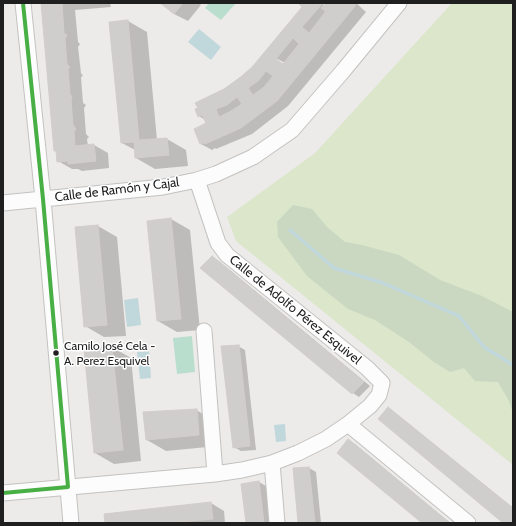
<!DOCTYPE html>
<meta charset="utf-8">
<style>
body{margin:0}
#map{position:relative;width:516px;height:526px;overflow:hidden;background:#edebe9;font-family:Cabin,sans-serif}
canvas{display:block}
.frame{position:absolute;inset:0;border:4px solid #1f1f1f;pointer-events:none}
</style>
<div id="map">
<canvas width="516" height="526"></canvas>
<div class="frame"></div>
</div>
<script>
const context = document.querySelector('canvas').getContext('2d');
context.lineJoin = 'round';
function fill(path, color) { context.fillStyle = color; context.fill(path, 'evenodd'); }
const toPath = rows => new Path2D(rows.map(r => 'M' + r).join(''));
function strokePath(path, color, width, dash) { context.strokeStyle = color; context.lineWidth = width; context.lineCap = dash ? 'butt' : 'round'; context.setLineDash(dash || []); context.stroke(path); }
function label(font, color, halo, rows, align = 'center') {
  context.font = font + ' Cabin,sans-serif'; context.lineWidth = 3; context.setLineDash([]); context.textBaseline = 'middle'; context.strokeStyle = halo; context.fillStyle = color; for (const [text, x, y, turn = 0] of rows) {
    context.save(); context.translate(x, y); context.rotate((+turn || 0) * Math.PI / 180); context.textAlign = isNaN(turn) ? turn : align; if (halo) context.strokeText(text, 0, 0); context.fillText(text, 0, 0); context.restore();
  }
}
const grass = toPath([
 [452,3,513,3,513,465,236,241,227,217,315,153]
]);
const forest = toPath([
 [293,205,312,209,327,227,345,242,362,245,399,255,440,280,482,296,513,312,513,413,509,401,498,382,475,381,464,368,450,372,434,362,409,342,375,320,348,309,307,276,278,237,277,222]
]);
const pitch = toPath([
 [209,3,236,3,221,20,205,8],
 [192,336,195,372,177,374,173,338]
]);
const water = toPath([
 [199,29,221,47,211,60,188,42],
 [138,298,141,325,127,327,124,300],
 [149,351,151,378,140,379,137,352],
 [285,424,286,441,276,442,274,425]
]);
const shadow = toPath([
 [42,3,110,3,111,7,75,10,78,42,80,44,78,47,81,73,83,76,81,77,83,103,86,105,84,108,86,134,89,137,87,139,88,146,94,145,108,153,109,168,82,171,78,169,72,169,58,161,58,152,55,151],
 [162,3,198,3,201,5,188,21,174,14],
 [300,3,321,3,325,6,325,3,356,3,366,12,288,106,252,134,216,149,215,148,212,150,201,144,207,124,205,120,199,116,199,109,253,67,304,6],
 [272,56,285,63,284,65,271,57],
 [128,21,147,32,157,140,167,139,186,150,188,166,155,169,136,158,135,150,122,143],
 [171,219,190,230,200,330,177,332,158,321,148,222],
 [98,226,117,237,126,336,104,337,85,326],
 [212,257,219,261,370,386,359,397,353,393],
 [238,346,245,350,256,450,241,451,234,447],
 [112,347,131,358,141,461,114,464,95,453,85,350],
 [388,409,395,413,513,508,513,523,504,523],
 [196,410,216,421,218,446,166,451,147,440],
 [349,440,355,444,450,523,424,523],
 [309,468,316,472,321,523,299,523,294,469],
 [259,482,266,486,270,523,247,523,242,485],
 [211,503,224,511,225,523,106,523]
]);
const stream = toPath([
 [290,230,334,268,383,283,459,316,484,347,513,365]
]);
const building = toPath([
 [41,3,62,3,64,33,67,35,65,39,67,64,70,67,68,69,70,94,72,97,71,100,73,125,76,129,74,131,75,146,94,144,96,161,68,164,68,161,57,162,56,151,54,151,41,3],
 [160,3,183,3,174,14,160,3],
 [298,3,320,3,322,4,302,27,309,33,326,11,325,11,321,8,325,4,324,3,353,3,356,5,277,101,241,128,205,144,204,143,200,144,194,129,206,123,202,115,198,117,195,109,198,108,195,103,224,89,241,77,253,66,302,7,298,3],
 [293,38,299,44,283,64,276,59,293,38],
 [266,71,273,76,264,87,253,95,248,88,258,81,266,71],
 [237,97,242,104,231,111,219,117,216,109,227,105,237,97],
 [128,20,139,140,167,138,169,155,135,158,134,142,121,143,109,22,128,20],
 [171,218,181,319,157,321,147,221,171,218],
 [98,225,107,325,84,327,75,227,98,225],
 [212,256,364,382,352,394,200,268,212,256],
 [239,345,250,446,233,448,221,346,239,345],
 [112,346,123,450,94,453,84,349,112,346],
 [388,407,513,508,513,523,503,523,378,419,388,407],
 [197,409,199,435,146,440,143,412,197,409],
 [348,439,450,523,422,523,337,453,348,439],
 [309,467,315,523,298,523,293,468,309,467],
 [259,481,264,523,246,523,241,484,259,481],
 [211,502,213,519,169,523,105,523,104,514,211,502]
]);
const minor = toPath([
 [23,3,43,199,71,523],
 [197,180,218,243,227,255,367,368,382,383,379,395,370,406,348,424,326,439,298,453,272,463,277,523],
 [3,203,163,187,197,180,216,174,253,157,292,130,343,71,399,3],
 [204,331,215,474],
 [348,424,468,523],
 [3,493,215,474,242,470,272,463]
]);
const bus1 = toPath([
 [3,493,68,487,43,199,23,3]
]);
const markers = [
 [56,353,3.5,"#1f1f1f"]
];
const busNames = [
 ["Camilo José Cela -",64,346],
 ["A. Perez Esquivel",64,361]
];
const streetNames = [
 ["Calle de Ramón y Cajal",117,190,-7],
 ["Calle de Adolfo Pérez Esquivel",295,310,39]
];
fill(grass, '#dbe6cb');
fill(forest, '#cad8c1');
fill(pitch, '#b9decd');
fill(water, '#c0d7dc');
fill(shadow, '#0003');
strokePath(stream, '#c0d7dc', 3.5);
fill(building, '#d0cecc');
strokePath(building, '#d0cdca', 1);
strokePath(minor, '#c3c2c1', 17);
strokePath(minor, '#fcfcfc', 15);
strokePath(bus1, '#48af45', 4);
for (const [x, y, r, color] of markers) { const dot = new Path2D(); dot.arc(x, y, r, 0, 2 * Math.PI); context.fillStyle = color; context.fill(dot); strokePath(dot, '#fff', 1.5); }
label('12px', '#1f1f1f', '#fff', busNames, 'left');
label('13px', '#1f1f1f', '#fff', streetNames);
</script>
